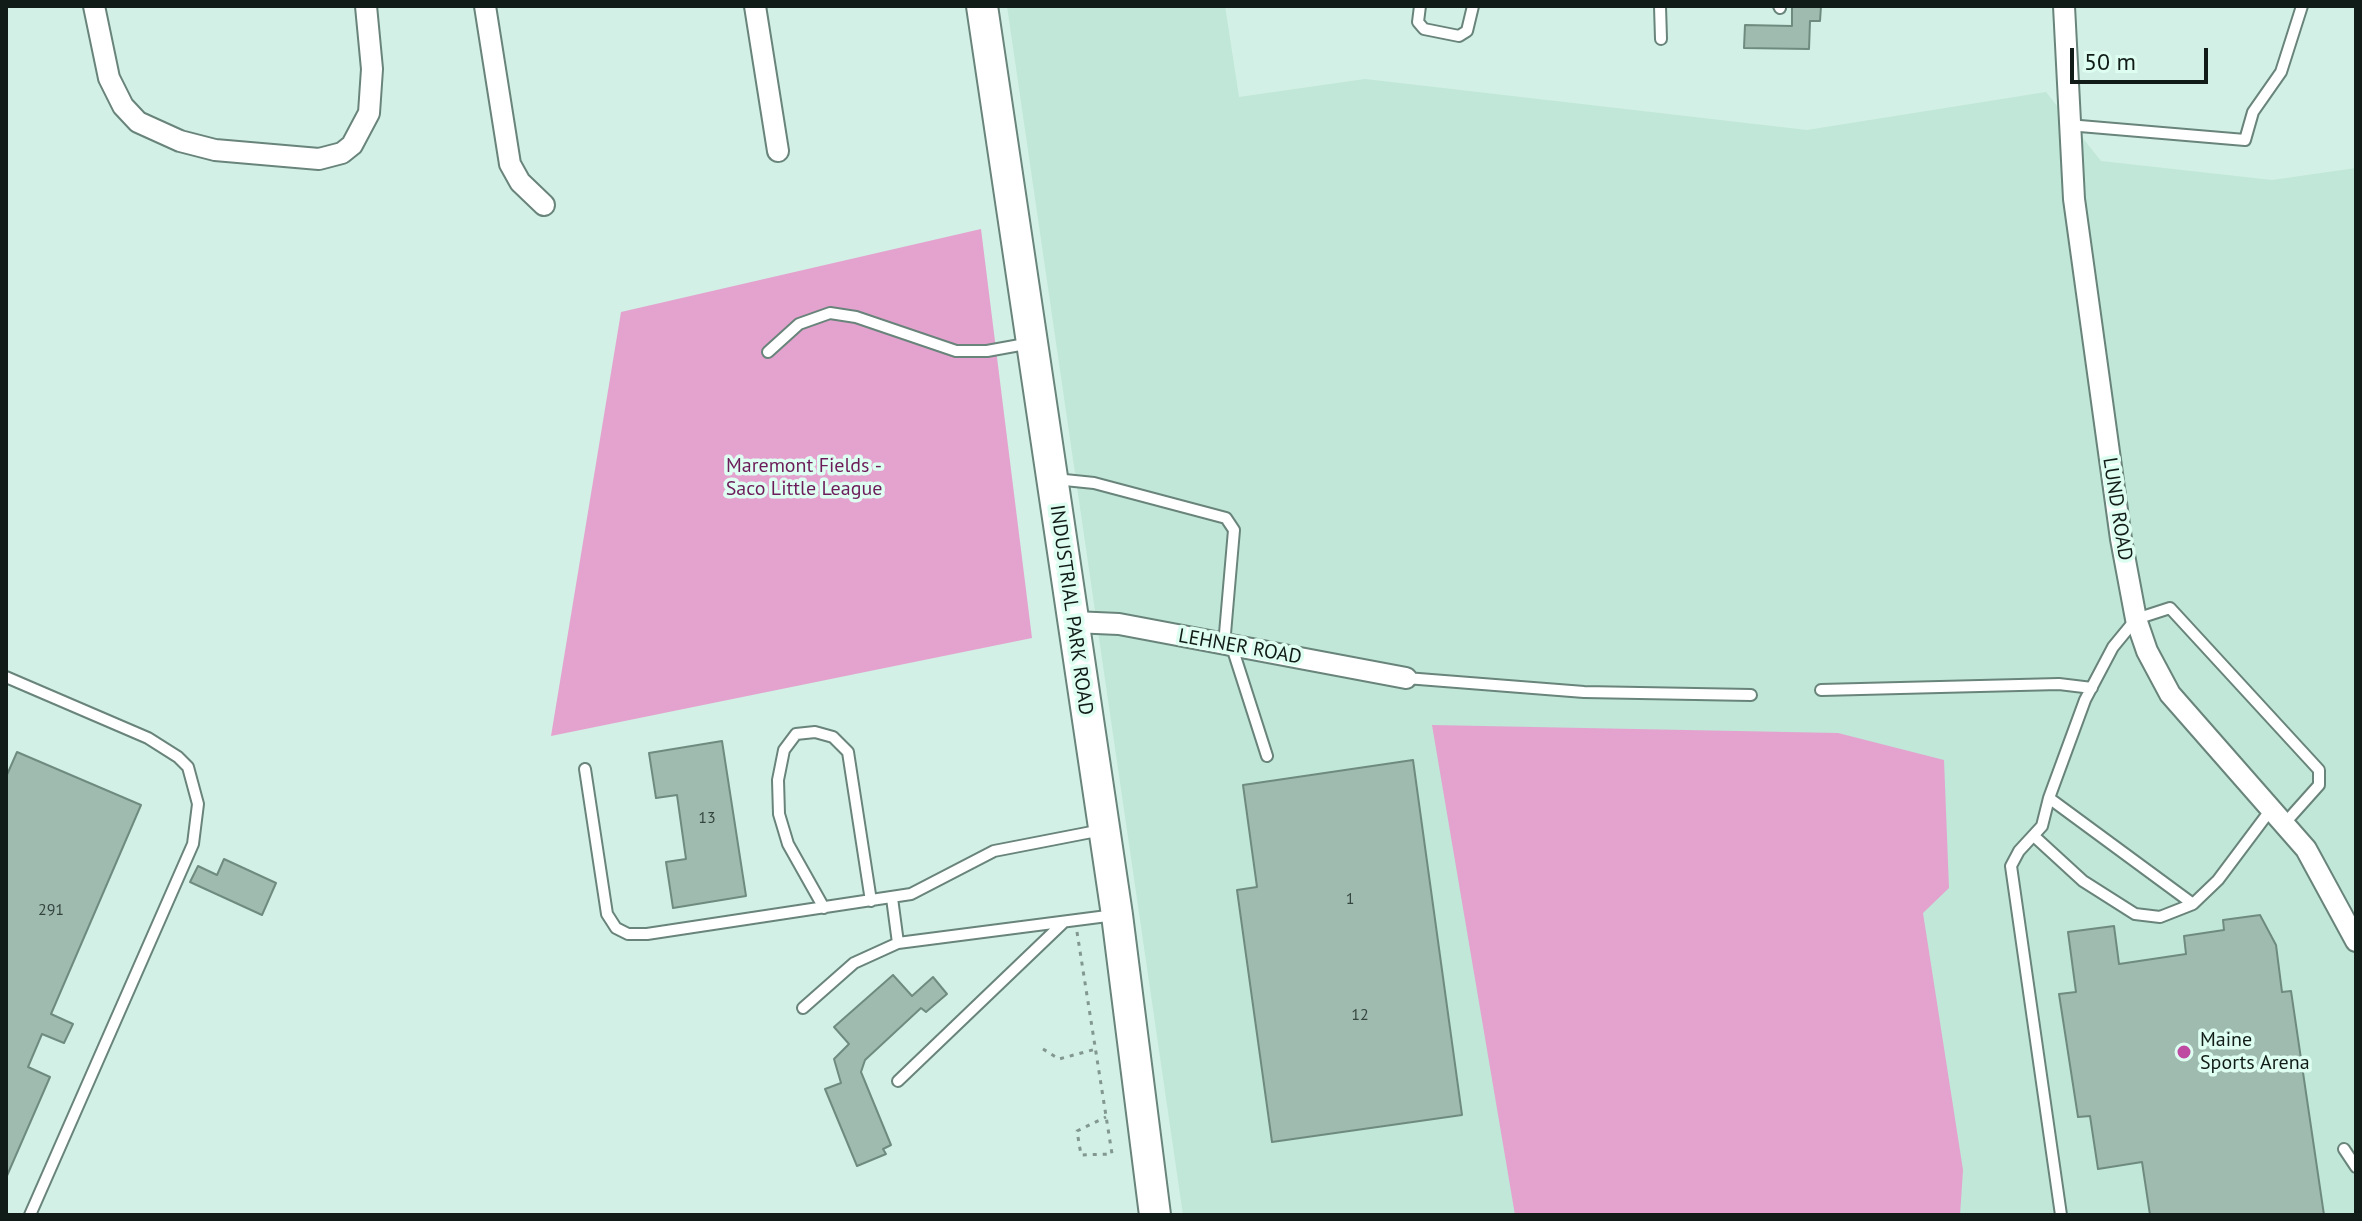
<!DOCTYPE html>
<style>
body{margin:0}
#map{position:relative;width:2362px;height:1221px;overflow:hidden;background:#d2f0e5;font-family:"PT Sans",sans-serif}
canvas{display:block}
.frame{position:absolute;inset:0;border:8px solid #111c18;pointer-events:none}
.scale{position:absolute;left:2070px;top:48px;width:138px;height:36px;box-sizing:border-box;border:4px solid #111c18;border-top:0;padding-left:10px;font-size:24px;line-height:28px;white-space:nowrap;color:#111c18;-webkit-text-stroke:6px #dffef2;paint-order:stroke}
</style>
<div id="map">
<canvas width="2362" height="1221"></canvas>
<div class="frame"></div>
<div class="scale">50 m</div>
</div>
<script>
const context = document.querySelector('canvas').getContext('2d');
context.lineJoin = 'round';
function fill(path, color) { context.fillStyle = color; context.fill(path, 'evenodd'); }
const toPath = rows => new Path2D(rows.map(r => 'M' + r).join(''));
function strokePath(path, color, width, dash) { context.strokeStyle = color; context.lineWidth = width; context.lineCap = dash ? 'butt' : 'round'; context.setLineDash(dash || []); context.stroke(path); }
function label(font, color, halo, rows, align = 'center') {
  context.font = font + ' "PT Sans",sans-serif'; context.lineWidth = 7; context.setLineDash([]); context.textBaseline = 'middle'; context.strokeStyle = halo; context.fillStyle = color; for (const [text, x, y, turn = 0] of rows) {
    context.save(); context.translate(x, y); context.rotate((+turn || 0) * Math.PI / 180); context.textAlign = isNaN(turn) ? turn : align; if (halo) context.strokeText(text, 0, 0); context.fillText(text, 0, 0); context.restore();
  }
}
const built = toPath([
 [1007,6,1225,6,1239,97,1365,79,1807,130,2046,92,2101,161,2272,180,2356,168,2356,1215,1183,1215]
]);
const green = toPath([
 [981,229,1032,638,551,736,621,312],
 [1432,725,1838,733,1944,760,1949,888,1923,913,1963,1170,1960,1215,1515,1215]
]);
const building = toPath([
 [1792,6,1821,6,1820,21,1810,21,1809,49,1744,48,1745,25,1792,26,1792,6],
 [722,741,746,896,673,908,666,862,686,859,677,795,656,798,649,753,722,741],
 [17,752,141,805,51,1014,73,1024,64,1043,42,1034,28,1067,50,1077,6,1178,6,777,17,752],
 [1413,760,1462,1115,1272,1142,1237,890,1257,887,1243,785,1413,760],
 [224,859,276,883,262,915,190,882,198,866,217,875,224,859],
 [2260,915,2276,945,2282,992,2291,991,2324,1215,2150,1215,2142,1162,2098,1169,2090,1116,2078,1117,2059,994,2076,992,2068,932,2114,926,2119,964,2186,954,2184,936,2224,930,2223,920,2260,915],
 [893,975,912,996,933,977,947,994,926,1012,921,1008,865,1060,861,1072,891,1145,883,1149,886,1154,857,1166,825,1089,841,1083,834,1059,849,1044,834,1027,893,975]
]);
const path = toPath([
 [1077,932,1112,1154,1081,1155,1077,1131,1106,1117],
 [1043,1049,1059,1059,1096,1049]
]);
const service = toPath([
 [1420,6,1418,22,1424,29,1459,36,1467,31,1473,6],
 [1660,6,1661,39],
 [1779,6,1780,8],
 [2068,125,2245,140,2253,112,2281,72,2302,6],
 [768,352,799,324,830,313,856,317,956,351,987,351,1031,343],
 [1055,479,1094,483,1226,518,1234,530,1224,645],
 [1232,647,1267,756],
 [6,677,148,738,178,757,188,767,198,804,193,844,30,1215],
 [1406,678,1584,692,1751,695],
 [1821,690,2059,684,2092,688],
 [585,769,607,914,616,928,628,934,647,934,911,894,994,851,1102,830],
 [2049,798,2042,826,2019,851,2011,866,2061,1215],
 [2272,808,2218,880,2193,904,2049,798,2085,700,2113,647,2136,619,2170,608,2319,770,2319,785,2285,823],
 [2035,837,2083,881,2135,914,2160,917,2193,904],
 [892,898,898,943],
 [824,908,788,844,779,814,778,780,784,750,796,734,815,732,833,737,848,752,871,901],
 [803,1008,854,963,898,943,1115,915],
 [898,1081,1064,922],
 [2344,1149,2356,1167]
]);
const minor = toPath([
 [94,6,109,78,123,106,138,122,180,141,215,150,319,159,342,153,352,145,369,113,372,69,366,6],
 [485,6,510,164,520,182,544,205],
 [755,6,778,151],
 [2064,6,2074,199,2121,539,2136,619,2147,651,2170,694,2306,849,2356,941],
 [1073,622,1119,624,1406,678]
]);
const secondary = toPath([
 [982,6,1117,915,1155,1215]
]);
const markers = [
 [2184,1052,8,"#bf4aa1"]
];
const numberNames = [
 ["13",707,818],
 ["1",1350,899],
 ["291",51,910],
 ["12",1360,1015]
];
const parkNames = [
 ["Maremont Fields -",804,466],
 ["Saco Little League",804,489]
];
const streetNames = [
 ["LUND ROAD",2117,509,81],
 ["INDUSTRIAL PARK ROAD",1071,610,82],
 ["LEHNER ROAD",1240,647,10]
];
const poiNames = [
 ["Maine",2200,1040],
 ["Sports Arena",2200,1063]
];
fill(built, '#c0e7d8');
fill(green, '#e3a3ce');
fill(building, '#9fbbb0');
strokePath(building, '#6f8b80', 2);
strokePath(service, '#69847a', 14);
strokePath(minor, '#69847a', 24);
strokePath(secondary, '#69847a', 34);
strokePath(path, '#81978f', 3, [4, 6]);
strokePath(service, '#fff', 10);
strokePath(minor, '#fff', 20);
strokePath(secondary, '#fff', 30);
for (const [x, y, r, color] of markers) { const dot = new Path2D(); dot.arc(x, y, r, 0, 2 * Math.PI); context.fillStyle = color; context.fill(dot); strokePath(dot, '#dffef2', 3); }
label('16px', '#34443e', null, numberNames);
label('20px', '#6c1c59', '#dffef2', parkNames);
label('20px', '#111c18', '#dffef2', streetNames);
label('20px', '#111c18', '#dffef2', poiNames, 'left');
</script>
